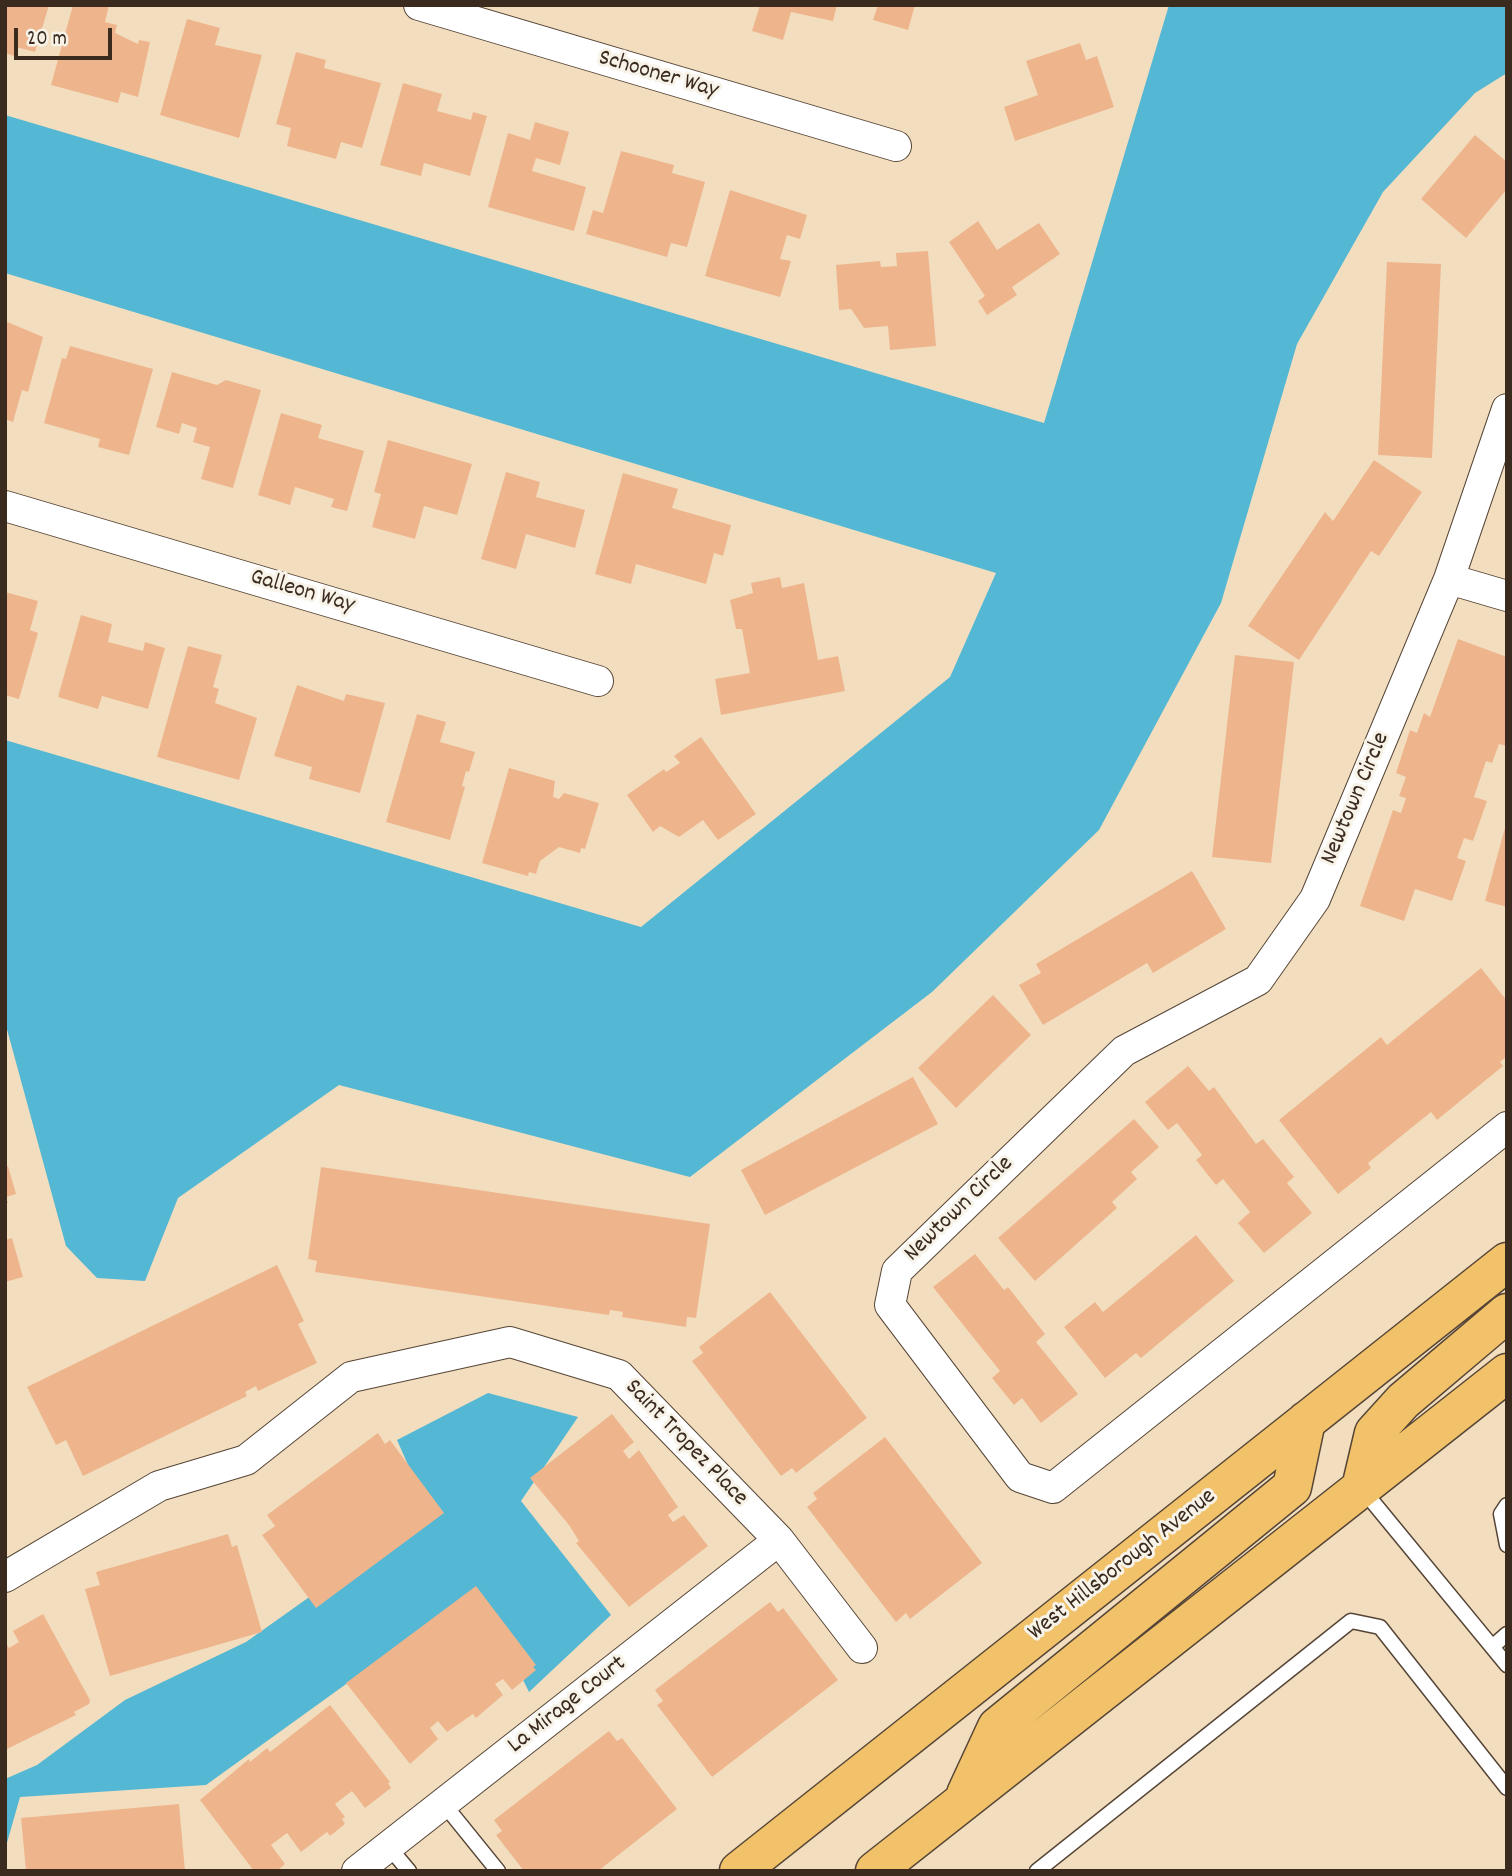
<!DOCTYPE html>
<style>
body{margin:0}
#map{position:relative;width:1512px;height:1876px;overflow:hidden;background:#f2debf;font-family:Dekko,sans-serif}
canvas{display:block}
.frame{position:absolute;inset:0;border:7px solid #3b2a1e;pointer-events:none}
.scale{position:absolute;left:14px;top:28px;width:98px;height:32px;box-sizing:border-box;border:4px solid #3b2a1e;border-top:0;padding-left:9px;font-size:21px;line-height:24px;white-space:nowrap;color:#3b2a1e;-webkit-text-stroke:5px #f7f3e8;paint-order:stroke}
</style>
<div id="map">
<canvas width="1512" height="1876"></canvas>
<div class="frame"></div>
<div class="scale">20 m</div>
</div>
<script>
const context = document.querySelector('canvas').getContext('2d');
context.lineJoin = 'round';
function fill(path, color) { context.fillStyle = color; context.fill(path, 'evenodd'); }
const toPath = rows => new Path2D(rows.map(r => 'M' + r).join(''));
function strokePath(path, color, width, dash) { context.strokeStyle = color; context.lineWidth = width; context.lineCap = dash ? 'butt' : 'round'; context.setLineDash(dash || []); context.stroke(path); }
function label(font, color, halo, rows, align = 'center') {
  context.font = font + ' Dekko,sans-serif'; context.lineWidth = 6; context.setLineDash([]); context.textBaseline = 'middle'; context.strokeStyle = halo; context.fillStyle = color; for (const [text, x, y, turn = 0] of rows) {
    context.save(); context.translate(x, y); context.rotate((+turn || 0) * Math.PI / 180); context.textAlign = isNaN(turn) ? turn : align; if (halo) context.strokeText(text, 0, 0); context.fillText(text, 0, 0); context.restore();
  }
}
const water = toPath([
 [1169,5,1507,5,1507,73,1475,93,1383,192,1297,344,1221,603,1099,830,932,992,690,1177,339,1085,178,1198,145,1281,97,1278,66,1246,5,1022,5,740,641,927,950,677,996,573,5,273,5,115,1044,423],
 [488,1393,578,1417,521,1501,611,1615,529,1692,478,1589,206,1785,20,1797,5,1850,5,1779,37,1765,125,1700,246,1642,429,1512,397,1440]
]);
const building = toPath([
 [5,5,49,5,35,52,16,47,14,56,5,53],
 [73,5,109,5,105,22,117,25,115,33,138,44,139,40,150,42,138,97,121,92,118,103,51,85],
 [760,5,837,5,833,21,791,12,783,40,752,31],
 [878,5,915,5,908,30,873,20],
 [187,19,220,28,215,45,262,55,239,138,160,115],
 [1080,43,1086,60,1097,56,1114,107,1015,141,1004,107,1038,95,1026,61],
 [296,52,326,60,324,68,381,83,362,148,341,142,336,159,287,146,291,128,276,124],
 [403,83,442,94,437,111,471,120,473,112,487,116,470,176,424,163,421,176,380,165],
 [535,122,569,132,560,165,536,158,532,171,586,187,574,231,488,207,508,133,530,140],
 [1475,135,1507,162,1507,189,1466,238,1421,199],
 [621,151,674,165,672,173,705,182,687,247,671,243,667,257,586,234,593,210,603,213],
 [730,190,807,215,800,239,787,235,780,259,791,261,780,297,705,276],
 [978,221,997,250,1039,223,1060,254,1012,287,1017,295,987,315,978,301,985,296,949,242],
 [928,251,936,346,890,350,888,326,864,328,851,309,839,310,836,265,880,261,881,267,897,266,896,253],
 [1387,262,1441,264,1432,458,1378,455],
 [5,321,43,337,28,392,22,390,13,422,5,419],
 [70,346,153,369,129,455,98,447,100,439,44,423,62,358,66,359],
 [172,372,217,385,226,380,261,390,233,488,201,479,210,447,193,442,197,428,182,423,179,434,156,427],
 [281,413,322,425,318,438,364,451,347,511,331,507,334,499,295,487,290,505,258,495],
 [388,440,472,464,457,515,424,506,415,539,372,527,381,494,374,492],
 [1374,460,1422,492,1379,556,1371,551,1299,660,1248,626,1325,512,1333,521],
 [506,472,540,482,536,497,585,510,575,548,526,534,516,569,481,559],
 [623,473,678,489,672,508,731,525,723,556,714,553,706,584,636,564,631,584,595,574],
 [780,577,782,588,804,583,818,660,838,656,845,691,721,715,715,679,750,673,742,629,736,629,730,600,753,593,751,583],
 [5,592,38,601,30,630,38,633,19,699,5,695],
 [81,615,112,624,108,642,143,651,145,642,165,648,148,709,102,696,98,709,58,697],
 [1458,639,1507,657,1507,746,1499,744,1492,763,1486,761,1474,797,1487,801,1473,841,1464,838,1457,858,1466,861,1452,901,1415,889,1404,921,1360,906,1393,810,1401,813,1406,798,1399,796,1406,777,1396,773,1410,730,1417,733,1424,713,1430,717],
 [188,646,222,655,213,687,219,689,215,703,257,718,239,780,157,757],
 [1235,655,1294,662,1271,863,1212,857],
 [297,685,344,701,346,694,385,703,360,793,309,779,312,767,274,756],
 [417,714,446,722,440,742,475,752,469,772,466,771,462,786,465,787,450,840,386,822],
 [701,737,756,814,718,840,703,820,679,837,660,826,653,832,627,795,664,769,666,772,680,763,674,756],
 [509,768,555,781,553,797,559,799,564,793,599,803,585,849,581,848,580,853,559,847,540,861,536,874,529,872,528,876,482,863],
 [1506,824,1507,824,1507,907,1485,901],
 [1192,871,1226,929,1153,973,1147,963,1043,1025,1019,985,1041,973,1036,964],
 [1481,968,1507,1001,1507,1056,1500,1062,1503,1066,1437,1120,1431,1112,1368,1163,1371,1168,1338,1194,1279,1120,1381,1037,1387,1045],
 [993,995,1031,1035,956,1108,918,1068],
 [1188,1066,1209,1091,1214,1087,1256,1144,1263,1139,1294,1177,1287,1183,1312,1213,1264,1253,1238,1223,1250,1212,1223,1179,1216,1185,1196,1160,1202,1155,1177,1123,1168,1130,1145,1102],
 [913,1077,938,1124,765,1215,741,1170],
 [1134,1119,1159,1147,1131,1172,1137,1179,1112,1202,1117,1208,1035,1281,998,1238],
 [8,1166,16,1194,6,1197,8,1203,5,1203,5,1167],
 [321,1167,710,1224,696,1318,687,1317,686,1327,622,1317,623,1312,610,1310,609,1315,315,1272,317,1261,308,1259],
 [1196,1235,1234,1281,1141,1358,1136,1353,1105,1378,1064,1327,1095,1302,1103,1312],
 [12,1238,23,1277,5,1282,5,1240],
 [975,1254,1004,1290,1008,1287,1045,1334,1036,1342,1078,1394,1041,1423,1022,1398,1014,1405,992,1378,1000,1371,933,1287],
 [277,1265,304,1321,298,1324,317,1363,258,1391,256,1386,245,1392,247,1396,83,1476,66,1440,56,1445,27,1387],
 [770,1292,867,1418,796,1473,792,1468,781,1476,692,1361,703,1353,699,1347],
 [612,1414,634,1442,623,1451,629,1459,639,1450,678,1507,668,1515,673,1522,684,1515,708,1546,629,1607,576,1543,579,1541,569,1525,530,1478],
 [378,1433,385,1444,390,1440,444,1513,316,1608,262,1535,275,1526,267,1515],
 [885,1437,982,1563,910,1619,906,1613,896,1622,807,1507,817,1499,813,1493],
 [228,1534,232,1547,237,1545,262,1632,110,1676,85,1589,100,1585,96,1572],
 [476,1586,536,1665,533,1667,536,1670,512,1690,503,1679,495,1684,503,1695,476,1718,473,1714,447,1732,438,1721,430,1728,438,1739,410,1764,346,1683],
 [770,1602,778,1612,783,1608,838,1680,712,1777,657,1705,663,1701,655,1690],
 [43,1614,90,1700,89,1704,74,1712,76,1715,5,1750,5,1642,9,1648,19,1642,13,1631],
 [330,1705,390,1782,388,1783,391,1788,365,1808,352,1791,335,1804,345,1817,342,1819,345,1824,330,1836,327,1832,301,1852,287,1833,271,1845,285,1864,277,1871,254,1871,200,1800,249,1759,250,1762,267,1748,270,1752],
 [609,1731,617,1741,622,1738,677,1809,598,1871,524,1871,496,1835,502,1831,494,1820],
 [179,1804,185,1871,26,1871,21,1818]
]);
const service = toPath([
 [1363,1490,1507,1665],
 [1507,1505,1501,1514,1507,1545],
 [1492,1647,1507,1634],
 [443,1803,498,1871],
 [388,1846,409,1871],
 [1037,1871,1351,1621,1380,1627,1507,1788]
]);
const minor = toPath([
 [419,5,896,146],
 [1507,409,1449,579,1315,899,1258,980,1124,1051,897,1271,890,1305,1020,1477,1053,1488,1507,1127],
 [5,506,598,681],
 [1449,579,1507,596],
 [5,1577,159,1486,246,1460,351,1377,510,1342,619,1375,779,1540,862,1648],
 [357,1871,779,1540]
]);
const primary = toPath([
 [1361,1488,1374,1433,1403,1401,1507,1313],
 [966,1794,997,1727,1292,1487,1306,1421],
 [739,1871,1507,1262],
 [875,1871,1507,1373]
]);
const streetNames = [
 ["Schooner Way",658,76,16],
 ["Galleon Way",302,593,16],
 ["Newtown Circle",1357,799,-67],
 ["Newtown Circle",960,1210,-44],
 ["Saint Tropez Place",685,1444,46],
 ["West Hillsborough Avenue",1123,1566,-38],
 ["La Mirage Court",568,1706,-38]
];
fill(water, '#54b7d3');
fill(building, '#eeb58d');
strokePath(service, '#564536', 17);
strokePath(minor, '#564536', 32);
strokePath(primary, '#564536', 41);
strokePath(service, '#fff', 14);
strokePath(minor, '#fff', 30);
strokePath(primary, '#f2c26a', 38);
label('24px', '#3b2a1e', '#f7f3e8', streetNames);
</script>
